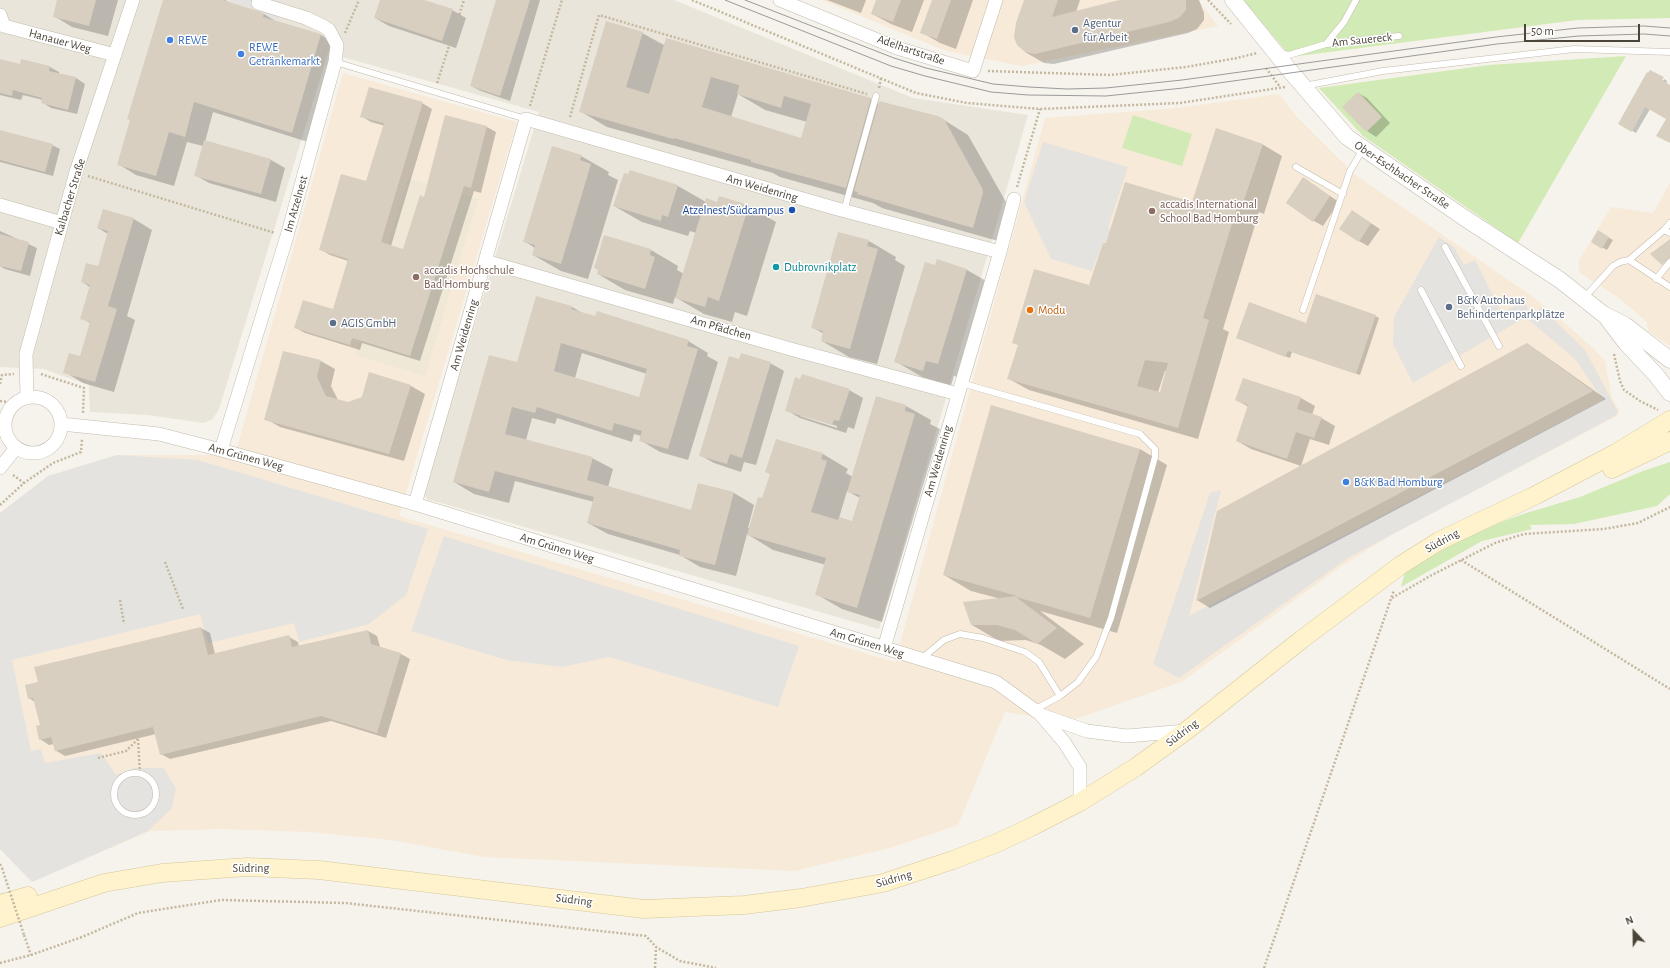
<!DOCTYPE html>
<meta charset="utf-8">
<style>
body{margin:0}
#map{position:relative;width:1670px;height:968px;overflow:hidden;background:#f6f3ec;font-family:"Alegreya Sans",sans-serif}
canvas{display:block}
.north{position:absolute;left:1614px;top:912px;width:40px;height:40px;-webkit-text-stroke:3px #fff;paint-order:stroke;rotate:338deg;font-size:11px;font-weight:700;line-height:16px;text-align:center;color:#4b4439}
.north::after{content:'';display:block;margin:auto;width:14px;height:18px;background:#4b4439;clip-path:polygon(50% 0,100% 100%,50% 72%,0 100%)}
.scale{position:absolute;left:1524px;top:24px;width:116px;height:18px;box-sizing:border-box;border:2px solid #4b4439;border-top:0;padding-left:5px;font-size:12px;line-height:14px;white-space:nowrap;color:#4b4439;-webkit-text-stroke:3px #fff;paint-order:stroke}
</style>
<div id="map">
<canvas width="1670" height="968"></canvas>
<div class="north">N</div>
<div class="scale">50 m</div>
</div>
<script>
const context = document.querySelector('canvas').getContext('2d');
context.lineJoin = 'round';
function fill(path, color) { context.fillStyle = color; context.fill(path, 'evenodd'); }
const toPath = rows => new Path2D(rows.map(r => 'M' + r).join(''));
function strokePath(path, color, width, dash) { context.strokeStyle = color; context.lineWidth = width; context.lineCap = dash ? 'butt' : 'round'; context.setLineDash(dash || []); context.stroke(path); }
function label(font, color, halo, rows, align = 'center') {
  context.font = font + ' "Alegreya Sans",sans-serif'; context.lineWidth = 3; context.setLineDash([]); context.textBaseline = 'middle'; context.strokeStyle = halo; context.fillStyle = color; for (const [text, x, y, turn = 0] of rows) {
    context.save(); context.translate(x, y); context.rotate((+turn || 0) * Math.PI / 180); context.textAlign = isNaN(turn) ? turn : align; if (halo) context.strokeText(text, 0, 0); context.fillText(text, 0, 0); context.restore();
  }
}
const residential = toPath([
 [0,0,674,0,913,98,1028,115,879,629,427,499,424,492,539,112,328,53,219,409,212,420,203,423,148,415,90,412,89,385,43,369,0,367]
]);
const commercial = toPath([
 [822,0,1198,0,1218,26,1022,66,946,51],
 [343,73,517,122,399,516,895,662,1045,118,1178,108,1279,94,1297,117,1354,174,1529,294,1558,317,1594,349,1605,361,1612,399,1619,410,1617,416,1393,534,1339,568,1181,682,1067,722,1005,712,958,825,893,847,795,871,484,857,391,840,310,832,222,829,150,831,32,882,0,849,0,513,48,476,117,455,235,455],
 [1670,183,1670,346,1648,331,1647,322,1619,298,1580,273,1578,262,1611,207,1653,213]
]);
const education = toPath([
 [408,178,478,199,425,376,355,355]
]);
const green = toPath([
 [1243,0,1670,0,1670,18,1577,20,1291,57],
 [1626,56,1518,243,1363,136,1319,88,1489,65],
 [1133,115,1192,134,1182,166,1122,148],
 [1670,462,1670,494,1657,506,1574,524,1530,525,1532,529,1482,541,1401,587,1405,572,1472,533,1523,514,1580,497,1643,471]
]);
const parking = toPath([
 [225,0,283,0,278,20,263,16,264,12],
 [1043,142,1128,167,1108,228,1123,234,1121,246,1103,242,1092,271,1051,259,1024,202],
 [1439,237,1454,247,1464,265,1475,260,1502,313,1524,301,1531,314,1413,383,1393,344,1394,317],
 [1541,307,1585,350,1618,412,1615,416,1348,558,1179,678,1153,664,1210,493,1221,490,1189,616,1603,400,1575,359,1529,320],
 [117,455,198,460,428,529,406,595,369,624,299,642,294,623,208,643,200,614,12,660,31,751,41,749,45,763,101,753,116,775,134,768,164,768,176,789,172,808,148,831,32,882,0,849,0,513,48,476],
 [444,536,799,646,778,707,609,657,562,667,506,660,411,631]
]);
const shadow = toPath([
 [58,0,118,0,108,36,72,27,54,16],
 [164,0,226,0,226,2,264,14,277,22,321,35,339,46,311,143,213,112,205,142,271,160,285,168,276,202,209,183,195,175,203,146,187,142,174,186,136,175,118,164],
 [381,0,421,0,452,10,466,18,456,48,389,26,375,18],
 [497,0,540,0,510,101,481,91,471,86],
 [827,0,866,0,861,13],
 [877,0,924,0,912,32,891,24,872,14],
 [933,0,973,0,956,49,940,43,921,32],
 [1025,0,1080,0,1076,12,1123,0,1199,0,1204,13,1204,20,1197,29,1188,33,1054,64,1044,63,1025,52],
 [642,33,664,45,870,99,879,105,944,120,968,135,1006,202,1007,207,998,241,882,208,873,203,780,177,773,173,607,127,580,111],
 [738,94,765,110,807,122,802,139,731,117],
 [0,60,21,65,22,60,50,67,59,72,59,74,76,78,85,84,77,114,51,108,42,102,43,100,23,95,21,100,0,95],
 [1664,79,1667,81,1666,84,1670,86,1670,143,1667,118,1650,109,1636,133,1620,124,1661,85],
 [1358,93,1367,98,1390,123,1376,137,1367,131,1343,107],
 [422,103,432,109,391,246,404,250,425,198,487,127,496,132,481,193,474,191,420,361,362,343,360,350,305,333,296,328,334,310,348,261,330,255,320,249,367,182,385,126,371,122,361,116],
 [0,131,52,145,60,149,53,176,0,162],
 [1262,144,1282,156,1264,214,1259,212,1223,329,1229,332,1198,439,1029,390,1009,379,1019,345,1014,342,1089,286,1107,245,1193,203],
 [1165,371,1167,371,1161,393,1158,392],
 [581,156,609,172,608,175,618,180,588,279,561,271,533,255,535,248,524,241],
 [631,171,678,186,706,202,748,206,776,222,747,316,735,312,732,322,704,314,675,297,673,304,625,290,598,274,599,270,595,268,605,236,651,250,678,266,677,270,684,274,696,233,690,231,688,236,642,222,614,206],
 [1312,184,1339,202,1323,226,1314,221],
 [104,210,134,219,152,230,127,316,135,320,114,392,83,383,65,372,81,358,90,323,81,318,90,287,82,282,99,267,108,234,98,228],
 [1361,217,1380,229,1368,246,1359,241],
 [0,231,37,248,30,276,5,269,0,266],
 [1598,232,1613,240,1607,250,1592,242],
 [869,241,896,257,895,260,905,266,877,364,849,357,822,341,824,334,812,327],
 [938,261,967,270,995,286,966,379,954,376,951,386,922,377,895,361],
 [572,307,584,314,688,341,708,353,707,356,718,362,688,460,660,452,640,440,641,436,634,434,632,442,557,418,555,424,532,418,526,440,592,458,613,469,608,487,691,511,699,484,734,493,754,505,748,528,750,528,763,499,823,454,848,469,846,473,853,477,877,397,906,406,931,420,930,424,940,429,882,622,842,609,816,594,826,565,773,550,747,534,736,576,700,567,680,555,608,534,588,523,594,502,515,481,509,503,474,494,454,482,518,364],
 [582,353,647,374,640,399,575,378],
 [847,491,860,498,853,522,839,518],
 [1375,316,1379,318,1360,375,1292,352,1290,358,1237,338,1306,325],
 [1527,344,1541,353,1606,399,1210,608,1197,600],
 [740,360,770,363,784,371,756,465,744,462,741,472,714,463,700,455],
 [321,361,335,369,331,386,338,400,349,403,362,398,369,373,411,386,425,394,404,461,280,427,266,419],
 [1244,379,1301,398,1315,406,1312,415,1321,418,1335,426,1329,445,1310,439,1301,466,1251,449,1237,441,1249,407,1236,400],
 [849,390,863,398,854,429,848,427,846,433,800,418,786,410],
 [800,414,837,426,837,428,800,416],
 [1140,449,1167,465,1117,633,1040,611,1084,644,1065,659,1041,645,1026,640,999,641,972,625,1001,599,971,591,944,575],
 [201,628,210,633,215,654,289,637,298,642,299,647,368,631,377,636,380,647,401,654,410,659,386,738,331,721,170,759,161,754,156,734,65,756,55,750,54,744,49,745,40,739,41,726,35,702,29,698,39,682]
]);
const building = toPath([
 [57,0,96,0,89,26,53,17],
 [163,0,223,0,264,13,263,17,321,34,292,133,194,102,185,137,169,132,156,176,117,165,130,120,127,119],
 [380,0,424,0,453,9,442,41,374,18],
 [496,0,530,0,500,96,470,86],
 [876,0,901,0,893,22,871,14],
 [932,0,951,0,937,39,920,33],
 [1024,0,1058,0,1052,17,1119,0,1186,0,1186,10,1179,18,1169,22,1035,54,1025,52,1017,45,1014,37,1016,23],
 [606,21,643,32,626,87,649,94,666,38,871,98,846,188,751,162,751,160,674,138,673,139,579,112],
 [711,77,739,85,737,94,781,108,784,96,811,104,801,138,702,107],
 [0,59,20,64,21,59,50,66,49,71,76,77,68,110,41,103,42,98,27,94,13,90,12,96,0,93],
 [1650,70,1664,77,1662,80,1670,85,1670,143,1656,136,1666,119,1645,107,1632,132,1618,124,1647,72,1648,73],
 [369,87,423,102,381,242,403,249,420,195,424,197,445,115,487,126,471,188,464,186,410,356,352,338,350,345,294,328,303,300,333,309,348,259,319,250,341,174,366,181,384,123,360,117],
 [1358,92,1382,117,1366,132,1342,107],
 [879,101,938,116,944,119,982,188,983,193,973,228,857,194,858,192,854,191],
 [1216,128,1263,144,1243,203,1239,201,1203,318,1209,320,1178,428,1007,379,1018,345,1012,343,1034,269,1089,285,1103,243,1106,243,1125,182,1192,202],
 [1145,360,1168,363,1160,392,1137,386],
 [0,130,53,144,45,172,0,160],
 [204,140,271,159,261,194,194,176],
 [552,146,582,155,580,160,591,164,561,264,532,255,535,245,523,242],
 [630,170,678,185,668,217,662,215,661,221,613,206,624,173,628,174],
 [1303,177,1330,196,1313,222,1286,203],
 [719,196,749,205,719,301,708,297,705,307,675,298,706,198,717,202],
 [103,209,134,218,108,306,117,309,95,382,63,373,69,353,80,356,90,322,80,319,90,285,81,282,86,263,98,266,108,231,97,228],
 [1352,210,1371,223,1359,242,1339,229],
 [1598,230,1609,237,1602,249,1591,242],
 [838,232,869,240,867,246,878,249,850,349,821,341,823,331,811,328],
 [0,234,29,242,21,271,0,266],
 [604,235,651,249,650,255,655,257,645,289,597,274,598,269,594,268],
 [1670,239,1670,258,1662,265,1650,254],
 [937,259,967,269,938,364,926,361,923,371,894,362,925,262,935,265],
 [1316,294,1376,315,1356,374,1288,351,1285,357,1236,338,1249,302,1306,323],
 [536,296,572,306,571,309,595,316,597,311,689,340,687,346,698,349,668,449,639,441,642,431,614,423,612,431,537,407,535,413,512,407,505,434,593,457,587,480,691,510,698,483,734,492,715,565,679,556,680,550,587,523,594,497,495,471,489,492,453,482,489,355,517,362],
 [561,343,647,369,639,397,554,371],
 [1527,343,1593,391,1196,601,1217,511],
 [283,351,321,360,317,377,326,396,348,402,362,397,369,372,411,385,389,454,264,420],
 [741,353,771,362,742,458,730,454,727,464,699,456,729,356,739,359],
 [802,374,850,389,839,421,834,420,832,425,785,411,795,377,800,379],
 [1243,378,1301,397,1297,409,1322,417,1314,438,1296,432,1287,459,1236,441,1248,405,1235,400],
 [876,396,906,405,905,411,915,414,857,608,815,595,826,558,747,535,758,497,762,498,770,474,765,472,776,439,823,453,821,459,827,461,811,512,838,520,839,517,852,521,860,495,847,492],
 [991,405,1140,449,1090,618,1016,597,1057,628,1037,644,1015,630,997,625,971,625,963,602,1017,596,943,575],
 [201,627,208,655,289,635,292,647,368,630,371,644,401,653,377,733,321,716,160,755,153,727,55,751,51,737,39,740,36,726,40,725,33,698,28,699,25,685,38,682,34,667]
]);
const path = toPath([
 [692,0,916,93,967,103,1040,109,1180,103,1285,87],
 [1208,0,1231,24],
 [345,33,359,0],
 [1266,68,1280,87],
 [988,71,1110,75,1186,67,1237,58,1257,53],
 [437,83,464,0],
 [879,88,881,78],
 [530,106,562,0],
 [570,117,599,15,867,94],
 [88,176,275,233],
 [1017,187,1040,109],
 [1614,354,1620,381,1624,390,1640,401,1658,410],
 [41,374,84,388,83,413],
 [0,384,2,375,14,374],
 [0,401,15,403],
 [13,475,24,483],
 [0,505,24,483,53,463,81,452,82,439],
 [1461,560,1670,689],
 [165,562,183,609],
 [1392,598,1430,576,1495,543,1524,534,1604,529,1638,523,1670,507],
 [120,600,124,624],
 [138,739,140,774],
 [98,758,126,751,138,739],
 [0,864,2,868],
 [24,935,31,955],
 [0,963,31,955,82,937,138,913,221,900,345,903,646,936,656,947,680,961,716,968],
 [655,968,656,947],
 [1264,968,1394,590]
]);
const service = toPath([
 [1326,44,1399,36],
 [1280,53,1289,55,1326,44,1344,22,1356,0],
 [335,62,526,119],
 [1304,86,1383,71,1574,49,1670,52],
 [1296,167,1343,194],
 [844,211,876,96],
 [1664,230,1670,223],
 [1445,247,1499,346],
 [1629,260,1670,287],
 [1656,279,1670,262],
 [1421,290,1461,366],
 [1584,298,1613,266,1620,262,1629,260,1664,230,1670,233],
 [1303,310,1350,171,1363,149],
 [961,383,1140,434,1155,449,1155,457,1111,618,1096,657,1078,682,1060,696,1034,710],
 [921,659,944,640,960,634,983,638,1025,652,1039,662,1060,696],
 '114 794a21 21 0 1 1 42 0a21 21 0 1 1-42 0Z'
]);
const minor = toPath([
 [780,0,897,48,973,71,996,0],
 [0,15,4,26,115,55],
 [0,205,62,223],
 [485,261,794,350,958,394],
 '5 425a28 28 0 1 1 56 0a28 28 0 1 1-56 0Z',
 [27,398,26,354,76,172,133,0],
 [61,424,159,434,221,450,415,504,996,682,1040,714,1064,742,1080,767,1080,802],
 [221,450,287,236,335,62,337,45,329,30,323,26,306,18,258,3],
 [0,468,16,448],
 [415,504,526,119,834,208,1000,252],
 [884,648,1000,252,1014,199],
 [1041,715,1087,731,1127,736,1186,731]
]);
const tertiary = toPath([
 [1233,0,1291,72,1347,137,1463,217,1560,280,1603,314,1625,325,1670,360],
 [1607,318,1626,343,1656,375,1670,393]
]);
const secondary = toPath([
 [1612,469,1670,441],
 [0,904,28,896],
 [0,918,104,883,162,873,247,867,319,870,644,909,744,905,801,898,883,883,953,860,997,843,1031,827,1080,802,1136,767,1186,731,1301,640,1401,565,1439,541,1534,496,1616,453,1670,420]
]);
const tram = toPath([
 [725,0,891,66,925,76,991,92,1028,95,1106,96,1183,88,1497,44,1579,36,1644,34,1670,36],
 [745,0,894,58,926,68,993,84,1029,87,1067,89,1106,88,1182,80,1496,37,1578,28,1644,26,1670,28]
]);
const pathBridge = toPath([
 [2,868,24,935]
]);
const markers = [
 [1075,30,4,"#5c6f8a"],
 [170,40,4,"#3f7fe0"],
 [241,54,4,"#3f7fe0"],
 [792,210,4,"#1a4fb4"],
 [1152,211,4,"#8d6e63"],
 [776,267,4,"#0f9aa8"],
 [416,277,4,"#8d6e63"],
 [1449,307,4,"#5c6f8a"],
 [1030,310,4,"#e8710a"],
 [333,323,4,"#5c6f8a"],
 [1346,482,4,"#3f7fe0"]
];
const serviceNames = [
 ["Agentur",1083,23],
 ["für Arbeit",1083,37],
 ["B&K Autohaus",1457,300],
 ["Behindertenparkplätze",1457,314],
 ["AGIS GmbH",341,323]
];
const shopNames = [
 ["REWE",178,40],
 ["REWE",249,47],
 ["Getränkemarkt",249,61],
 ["B&K Bad Homburg",1354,482]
];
const streetNames = [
 ["Am Sauereck",1362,40,-6],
 ["Hanauer Weg",60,41,15],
 ["Adelhartstraße",911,50,19],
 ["Ober-Eschbacher Straße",1402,175,34],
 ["Am Weidenring",762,188,16],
 ["Kalbacher Straße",70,197,-73],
 ["Im Atzelnest",296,204,-74],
 ["Am Pfädchen",721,328,16],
 ["Am Weidenring",464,335,-74],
 ["Am Grünen Weg",246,457,15],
 ["Am Weidenring",938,461,-74],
 ["Südring",1442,541,-29],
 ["Am Grünen Weg",557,548,17],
 ["Am Grünen Weg",867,643,17],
 ["Südring",1182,733,-37],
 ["Südring",251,868],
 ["Südring",894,879,-16],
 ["Südring",574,900,7]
];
const educationNames = [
 ["accadis International",1160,204],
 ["School Bad Homburg",1160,218],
 ["accadis Hochschule",424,270],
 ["Bad Homburg",424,284]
];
const transitNames = [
 ["Atzelnest/Südcampus",784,210]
];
const cultureNames = [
 ["Dubrovnikplatz",784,267]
];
const foodNames = [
 ["Modu",1038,310]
];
fill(residential, '#eae5da');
fill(commercial, '#f7ead8');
fill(education, '#efe8d6');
fill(green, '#d2eab5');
fill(parking, '#e5e3e0');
fill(shadow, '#0003');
fill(building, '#d8cfc1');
strokePath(service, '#c2bbae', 7);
strokePath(minor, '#c2bbae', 14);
strokePath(tertiary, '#c2bbae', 17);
strokePath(secondary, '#d6c79b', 19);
strokePath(path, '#c4b79f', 2.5, [2, 2]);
strokePath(service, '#fff', 6);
strokePath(minor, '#fff', 13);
strokePath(tertiary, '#fff', 16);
strokePath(secondary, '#fff3cd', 18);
strokePath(tram, '#9a9a9a', 1);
strokePath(pathBridge, '#c4b79f', 2.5, [2, 2]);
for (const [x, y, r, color] of markers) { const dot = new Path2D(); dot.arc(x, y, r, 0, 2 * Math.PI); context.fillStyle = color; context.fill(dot); strokePath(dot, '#fff', 1.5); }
label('12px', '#4e5e75', '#fff', serviceNames, 'left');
label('12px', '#366cbe', '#fff', shopNames, 'left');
label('12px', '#4b4439', '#fff', streetNames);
label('12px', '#785e54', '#fff', educationNames, 'left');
label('12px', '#164399', '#fff', transitNames, 'right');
label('12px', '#0d838f', '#fff', cultureNames, 'left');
label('12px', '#c56008', '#fff', foodNames, 'left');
</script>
